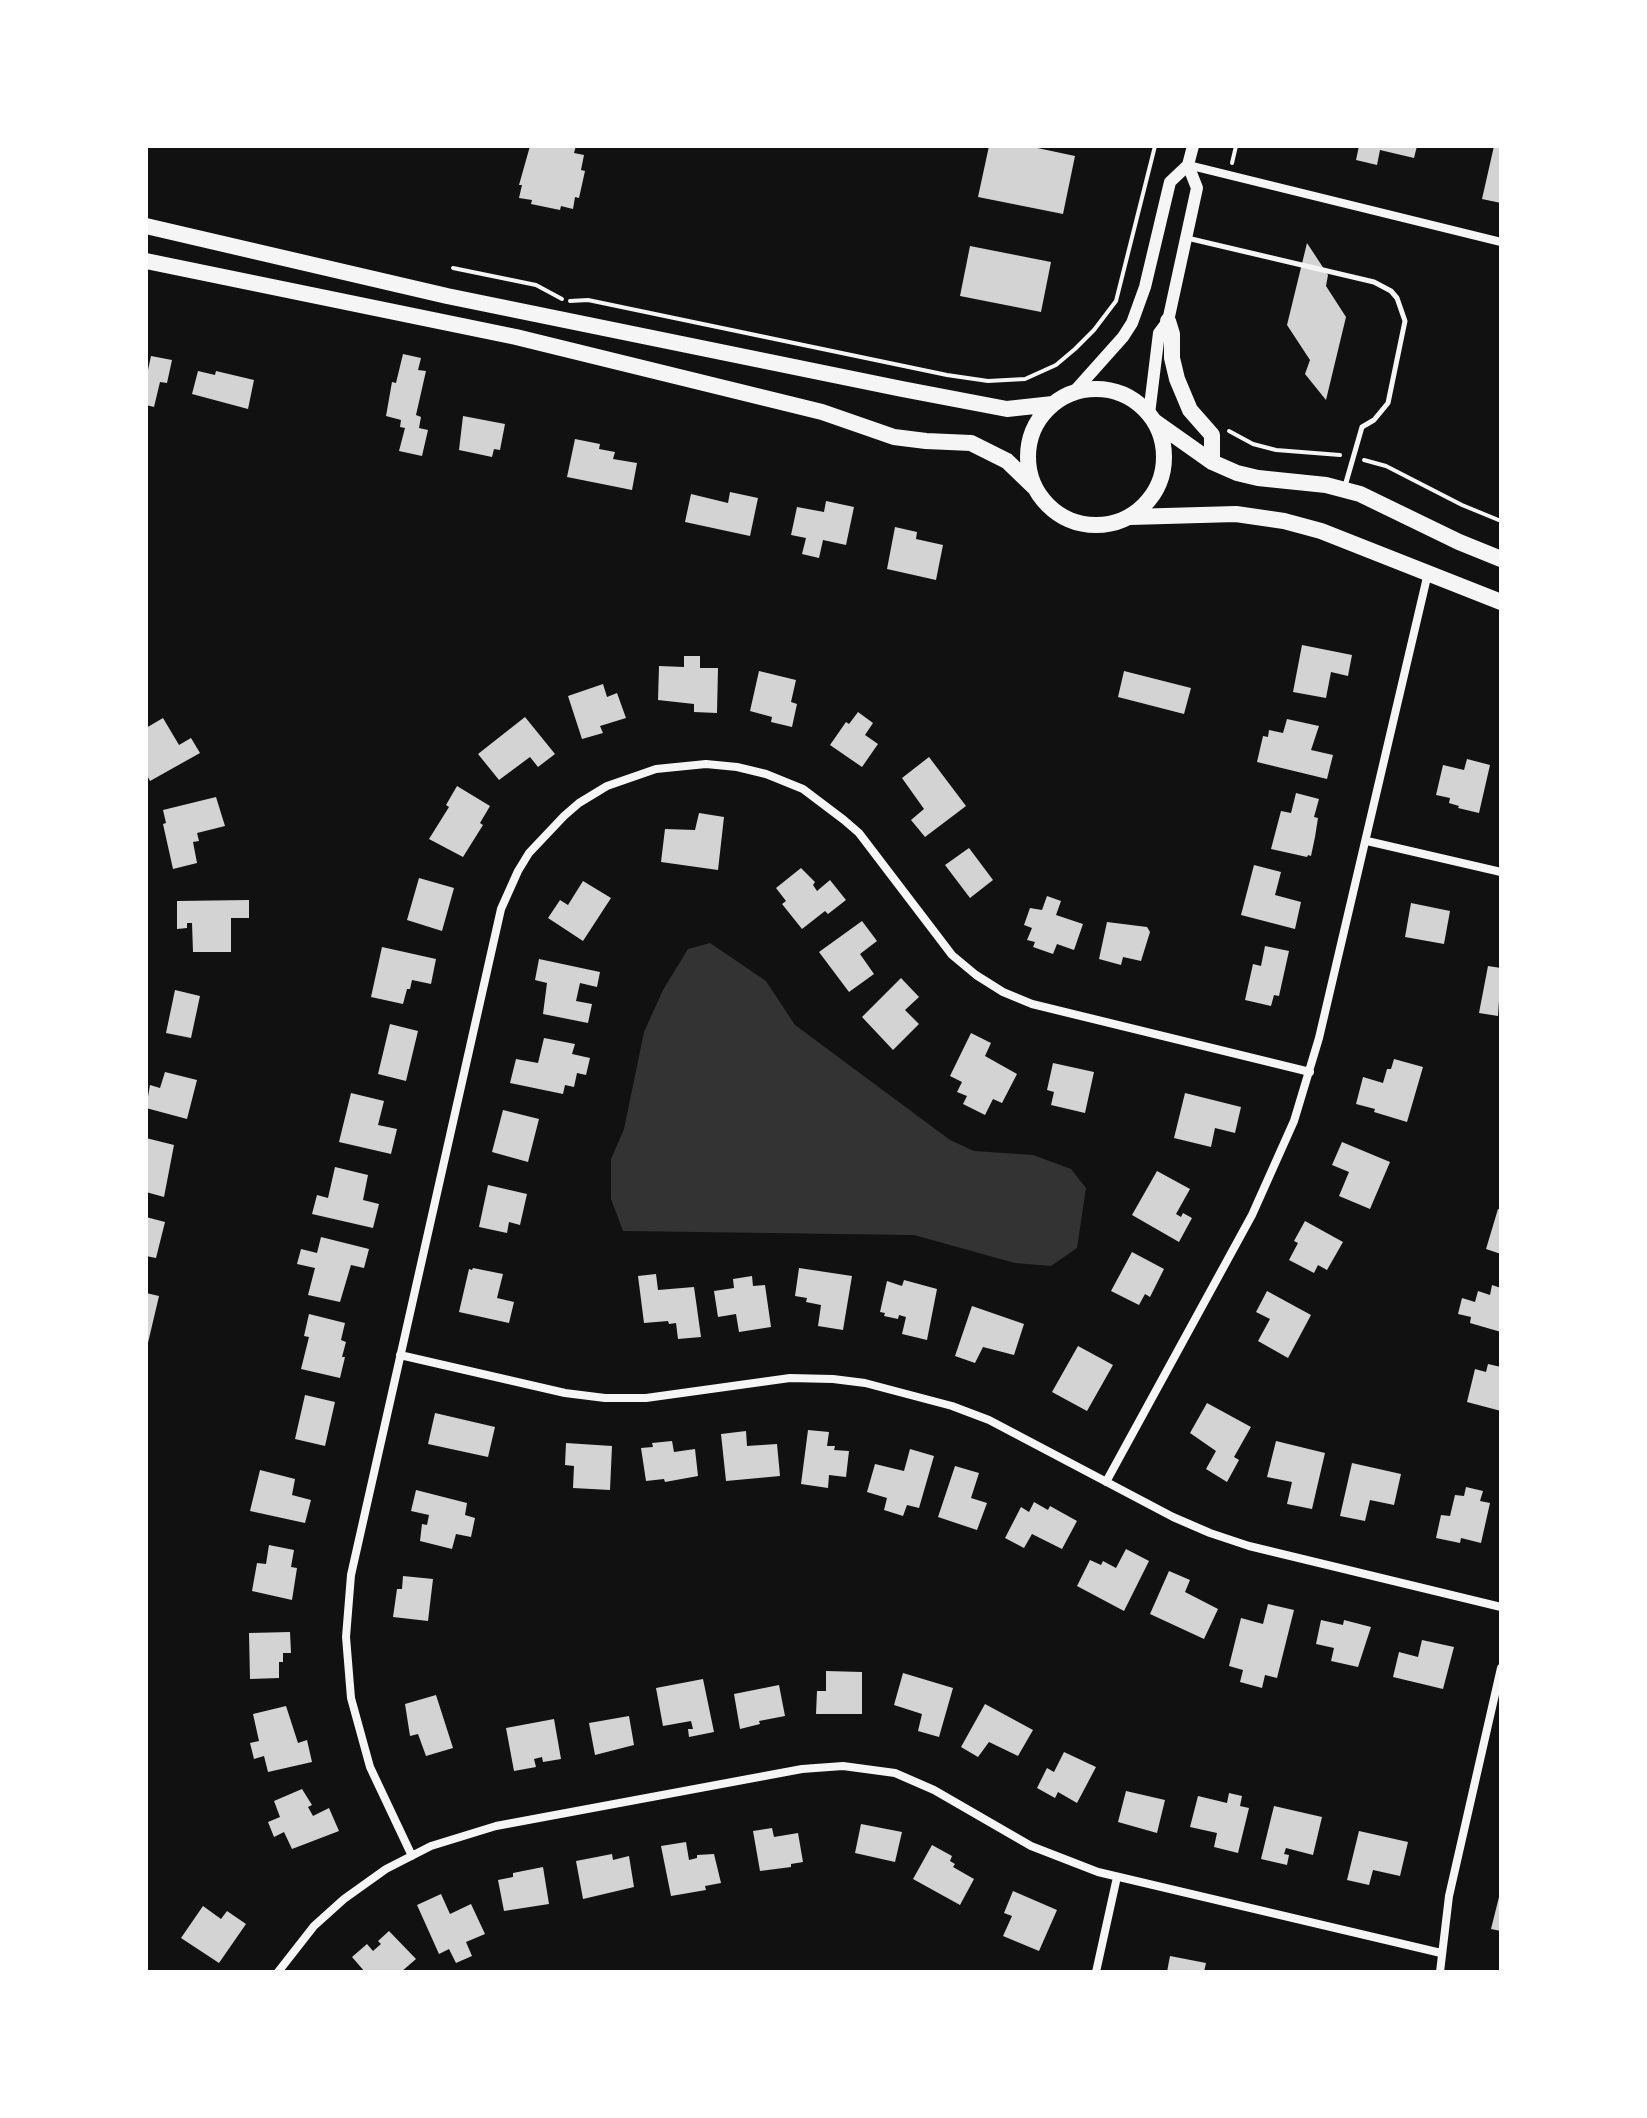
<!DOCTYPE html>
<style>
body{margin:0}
#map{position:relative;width:1647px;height:2118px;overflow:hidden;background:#111;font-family:"Nunito Sans",sans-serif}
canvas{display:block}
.frame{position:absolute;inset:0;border:148px solid #fff;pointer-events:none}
</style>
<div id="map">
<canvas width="1647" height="2118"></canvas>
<div class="frame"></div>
</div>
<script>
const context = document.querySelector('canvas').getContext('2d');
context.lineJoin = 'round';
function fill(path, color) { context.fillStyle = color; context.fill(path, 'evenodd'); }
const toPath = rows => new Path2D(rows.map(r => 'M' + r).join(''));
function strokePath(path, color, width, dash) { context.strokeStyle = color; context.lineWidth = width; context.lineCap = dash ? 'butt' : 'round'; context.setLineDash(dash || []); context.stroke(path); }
const water = toPath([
 [710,943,766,981,795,1025,950,1140,974,1151,1033,1155,1071,1169,1086,1188,1077,1248,1051,1266,1015,1263,914,1235,623,1231,611,1199,611,1159,624,1129,644,1032,663,990,688,949]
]);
const building = toPath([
 [530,146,576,146,574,153,584,155,581,170,585,171,579,198,575,197,573,209,561,206,560,210,531,204,532,200,519,198,522,185,519,185],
 [989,146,1028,146,1075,156,1063,214,978,197],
 [1359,146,1417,146,1414,158,1380,150,1377,165,1356,160],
 [1494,146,1501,146,1501,203,1482,199],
 [1307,243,1328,275,1326,286,1346,317,1326,400,1305,374,1310,360,1287,325],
 [970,246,1051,262,1041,312,960,296],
 [403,354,421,358,418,370,426,371,416,415,421,417,419,428,428,430,422,456,399,451,405,428,400,427,401,420,386,416,392,382,396,383],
 [151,356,172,360,167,383,160,382,154,407,146,405,146,379],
 [198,371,215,375,216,371,254,380,248,409,192,394],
 [463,416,505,424,500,450,494,449,492,457,459,450],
 [575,439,600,444,599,449,615,452,613,459,637,463,632,490,567,477],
 [730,492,758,498,750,536,685,522,691,494,728,503],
 [826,501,854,507,846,545,823,540,819,558,802,554,806,538,791,535,797,507,824,512],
 [895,527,917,532,916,539,943,545,936,580,887,569],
 [1302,645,1352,655,1348,676,1331,672,1326,698,1293,692],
 [684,656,700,656,700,668,718,668,717,713,694,712,694,704,658,700,659,666,684,667],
 [759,671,796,680,791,702,797,704,792,727,771,722,772,717,750,711],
 [1124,671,1191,688,1184,714,1118,697],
 [603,684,607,697,617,693,626,718,600,726,603,733,582,739,568,696],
 [858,712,873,723,865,735,878,744,862,767,830,745,846,722,849,724],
 [525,717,555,754,538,767,530,757,499,780,478,754],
 [163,718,179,745,191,738,200,753,150,781,146,773,146,728],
 [1287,719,1319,726,1311,750,1333,755,1327,779,1257,762,1263,736,1268,737,1269,730,1283,733],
 [929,757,966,806,925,837,911,820,924,809,902,778],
 [1467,759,1490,765,1479,813,1458,808,1459,806,1449,803,1450,798,1436,795,1443,765,1464,770],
 [457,786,490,806,480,823,483,825,463,857,429,839,449,807,446,805],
 [1296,793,1319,799,1314,817,1318,818,1315,837,1311,856,1308,855,1307,857,1271,849,1281,811,1291,813],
 [216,797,225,826,197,833,199,841,193,842,197,863,173,869,163,824,166,823,163,810],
 [699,813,724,817,718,870,661,862,665,829,695,830],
 [969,848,993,880,970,898,945,865],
 [1254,865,1281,872,1275,895,1301,902,1295,929,1241,915],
 [801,868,815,882,813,885,817,891,830,880,846,900,828,914,825,911,802,929,782,904,786,901,776,888],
 [419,878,454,888,442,931,407,920],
 [583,881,611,898,583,941,548,918,560,900,568,905],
 [1047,896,1061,901,1056,915,1083,924,1074,950,1057,944,1053,954,1033,947,1035,942,1027,940,1032,928,1024,925,1030,908,1042,910],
 [249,900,249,918,231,918,231,952,193,952,192,923,187,923,187,928,177,929,177,901],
 [1411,903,1450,911,1444,944,1405,937],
 [862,921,877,941,860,954,874,974,849,992,819,952],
 [1107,922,1147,927,1150,932,1141,961,1123,957,1121,965,1099,959],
 [1265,946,1289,951,1279,996,1274,995,1271,1006,1245,1000,1253,964,1261,966],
 [382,947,436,959,431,984,412,980,410,989,407,989,403,1004,371,997],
 [539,959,600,972,597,987,580,983,576,1001,592,1004,588,1023,543,1014,547,983,535,980],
 [1488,966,1501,968,1498,1016,1479,1013],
 [901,978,919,997,905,1010,919,1024,893,1050,862,1017],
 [175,990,200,996,191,1038,166,1033],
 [390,1024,418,1031,406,1081,378,1074],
 [971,1033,991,1043,985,1056,1017,1074,1002,1103,993,1099,985,1115,963,1104,967,1096,957,1092,962,1082,950,1076],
 [544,1038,575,1044,572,1054,590,1058,586,1075,577,1073,574,1087,565,1085,563,1094,510,1083,516,1059,538,1063],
 [1394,1059,1423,1067,1407,1122,1374,1112,1375,1109,1356,1104,1363,1077,1383,1083,1387,1069,1391,1069],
 [1053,1063,1094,1072,1085,1113,1051,1105,1054,1092,1047,1090],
 [165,1072,197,1080,187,1119,146,1108,150,1085,160,1088],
 [351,1093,384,1101,378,1125,397,1129,391,1154,339,1142],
 [1185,1093,1241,1107,1235,1133,1215,1128,1211,1147,1174,1138],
 [503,1110,539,1119,528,1162,492,1152],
 [146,1138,174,1145,164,1197,146,1192],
 [1342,1142,1390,1162,1370,1209,1339,1196,1349,1172,1332,1165],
 [335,1167,368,1175,363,1200,379,1204,373,1228,312,1214,317,1195,328,1198],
 [1157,1171,1190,1189,1176,1214,1181,1217,1183,1213,1192,1218,1179,1242,1132,1215],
 [488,1185,527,1194,520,1225,509,1222,507,1233,479,1227],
 [1498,1209,1501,1210,1501,1254,1486,1249],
 [146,1217,165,1222,156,1258,146,1256],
 [1305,1221,1343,1242,1327,1270,1318,1265,1314,1273,1289,1260,1298,1243,1294,1241],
 [321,1237,369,1249,364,1268,351,1265,340,1302,308,1295,315,1268,297,1264,301,1249,317,1253],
 [1132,1252,1164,1269,1150,1297,1145,1294,1139,1305,1111,1291],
 [473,1268,503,1274,497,1298,514,1302,509,1323,459,1312,469,1269,472,1270],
 [799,1268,852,1276,843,1330,818,1326,821,1305,806,1302,807,1298,795,1296],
 [656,1274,658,1290,694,1287,701,1337,678,1339,676,1323,669,1324,668,1321,644,1323,638,1276],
 [752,1276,753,1286,765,1285,771,1327,739,1332,736,1314,718,1317,714,1291,734,1288,733,1279],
 [904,1280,937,1289,927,1340,902,1334,906,1317,899,1315,898,1319,884,1316,885,1313,880,1312,887,1281,902,1286],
 [1492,1285,1501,1288,1501,1332,1470,1323,1471,1317,1458,1314,1462,1298,1475,1302,1478,1291,1490,1295],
 [1267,1291,1311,1315,1288,1358,1258,1341,1270,1319,1256,1312],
 [146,1293,159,1296,147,1347,146,1347],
 [972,1306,1024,1324,1014,1355,983,1347,975,1363,955,1356],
 [309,1314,345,1323,341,1340,346,1342,342,1357,345,1357,340,1378,301,1369,309,1337,304,1336],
 [1078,1346,1113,1365,1087,1411,1052,1392],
 [1488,1364,1501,1367,1501,1411,1467,1402,1475,1369,1486,1372],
 [305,1395,335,1402,325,1446,295,1439],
 [1207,1403,1251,1427,1234,1457,1239,1460,1227,1482,1206,1469,1216,1451,1190,1433],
 [435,1413,495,1427,488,1457,428,1444],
 [808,1430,829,1432,827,1446,835,1446,834,1450,849,1451,846,1477,829,1475,828,1488,801,1484],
 [746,1431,747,1446,777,1444,780,1476,726,1481,721,1434],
 [672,1441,674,1452,695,1449,698,1476,665,1482,664,1479,646,1481,641,1448,653,1447,652,1443],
 [1276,1441,1325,1453,1312,1509,1287,1504,1292,1482,1267,1477],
 [566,1443,612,1446,610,1490,573,1488,574,1466,565,1465],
 [910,1449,934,1456,919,1508,907,1505,903,1516,884,1510,887,1498,867,1492,875,1464,904,1471],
 [1352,1463,1401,1474,1394,1505,1370,1500,1365,1521,1340,1516],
 [955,1466,979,1473,971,1498,987,1503,977,1530,938,1517],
 [260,1470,295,1479,292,1495,311,1500,305,1523,250,1511],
 [1466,1487,1483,1491,1480,1501,1490,1503,1481,1543,1461,1538,1460,1543,1436,1538,1441,1515,1450,1516,1455,1495,1464,1496],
 [416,1490,467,1503,465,1515,475,1518,471,1537,456,1534,452,1549,420,1541,422,1524,427,1525,429,1515,411,1511],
 [1034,1502,1048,1510,1050,1506,1077,1521,1062,1549,1032,1534,1024,1548,1005,1538,1021,1507,1029,1512],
 [269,1545,294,1550,291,1567,297,1568,292,1600,252,1591,257,1563,266,1564],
 [1126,1549,1149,1561,1124,1611,1077,1586,1090,1560,1101,1565,1103,1561,1116,1568],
 [1169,1571,1190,1580,1185,1592,1218,1609,1204,1639,1150,1614],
 [403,1576,433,1579,428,1621,393,1617,397,1589,402,1589],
 [1268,1604,1294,1610,1277,1678,1265,1675,1262,1688,1240,1682,1243,1670,1229,1666,1241,1618,1263,1624],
 [1321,1620,1343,1625,1344,1620,1371,1627,1358,1667,1331,1661,1334,1648,1316,1644],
 [290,1632,291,1653,283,1653,283,1662,279,1662,279,1678,250,1679,249,1633],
 [1422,1640,1454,1647,1443,1689,1393,1677,1399,1652,1418,1657],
 [826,1671,862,1672,862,1714,816,1714,817,1691,826,1691],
 [903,1673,953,1688,939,1737,918,1731,922,1714,894,1705],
 [703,1679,714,1732,689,1737,688,1729,693,1729,691,1721,663,1726,656,1688],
 [779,1685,785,1716,759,1721,760,1724,740,1729,734,1694],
 [436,1695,453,1748,426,1756,418,1734,410,1736,405,1704],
 [985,1704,1033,1730,1018,1756,989,1742,978,1757,961,1747],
 [286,1706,298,1743,307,1740,312,1762,268,1772,264,1756,254,1759,250,1743,259,1741,253,1714],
 [629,1716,634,1745,595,1755,589,1723],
 [554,1719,561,1759,543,1762,542,1757,534,1759,536,1767,514,1771,506,1728],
 [1064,1752,1096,1767,1077,1803,1058,1792,1055,1798,1037,1788,1047,1768,1054,1772],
 [302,1789,312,1805,308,1807,313,1816,329,1808,339,1831,292,1849,284,1832,274,1837,268,1822,280,1817,274,1801],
 [1126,1791,1165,1800,1157,1833,1118,1822],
 [1229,1793,1242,1796,1240,1806,1249,1808,1238,1853,1214,1847,1217,1833,1190,1827,1198,1796,1227,1803],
 [1274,1806,1322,1817,1313,1855,1286,1848,1284,1854,1289,1855,1287,1865,1261,1859],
 [861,1824,902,1832,895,1862,855,1853],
 [772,1828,774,1837,798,1833,803,1862,791,1864,791,1867,760,1871,753,1831],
 [1359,1831,1408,1842,1400,1876,1373,1870,1369,1885,1347,1880],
 [686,1842,689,1860,697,1858,697,1855,714,1854,721,1883,705,1886,706,1890,671,1896,661,1846],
 [932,1845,952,1856,950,1861,955,1864,953,1867,974,1879,960,1905,913,1879],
 [612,1854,613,1860,629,1856,634,1887,583,1899,576,1861],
 [543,1867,549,1904,504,1911,498,1880,513,1877,513,1873],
 [1013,1891,1057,1910,1039,1951,1003,1936,1012,1916,1004,1913],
 [1500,1893,1501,1894,1501,1931,1491,1929],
 [441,1894,450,1914,471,1904,485,1934,466,1942,472,1956,456,1963,449,1949,439,1954,417,1905],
 [203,1906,221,1919,227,1911,246,1924,219,1963,181,1938],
 [389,1931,416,1959,401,1972,365,1972,352,1957,367,1944,373,1951,381,1944,378,1941],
 [1170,1956,1206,1963,1204,1972,1167,1972]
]);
const path = toPath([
 [1232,163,1236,146],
 [453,268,536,285,562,299],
 [570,301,588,300,947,375,988,381,1025,379,1056,365,1075,349,1094,330,1116,301,1155,146],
 [1229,431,1253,444,1276,450,1340,455],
 [1364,460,1386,466,1462,505,1501,521]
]);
const service = toPath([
 [1187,238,1374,282,1391,291,1397,298,1405,321,1388,403,1374,420,1362,427,1345,486]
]);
const minor = toPath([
 [1188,165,1501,242],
 [1367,841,1501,872],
 [400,1355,565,1393,605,1398,646,1398,790,1378,833,1379,865,1383,952,1406,989,1420,1173,1517,1210,1533,1249,1546,1501,1607],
 [1106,1482,1252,1215,1294,1121,1319,1038,1428,573],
 [412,1856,370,1767,351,1698,346,1637,351,1575,501,909,518,871,529,853,564,816,579,803,607,786,656,769,706,764,737,767,766,774,803,789,844,820,859,833,952,955,976,975,1003,992,1032,1004,1310,1072],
 [278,1972,314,1926,344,1899,386,1869,431,1846,496,1826,802,1769,843,1766,895,1773,934,1790,1031,1846,1098,1872,1441,1953],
 [1096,1972,1117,1877],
 [1440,1972,1449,1896,1501,1668]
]);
const tertiary = toPath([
 [1073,393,1123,337,1132,323,1145,287,1170,182,1188,165],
 [1149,414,1159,333,1168,321,1197,188,1188,165,1193,146]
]);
const primary = toPath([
 [146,226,447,296,902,389,1007,409,1053,404],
 [146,261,516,337,822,412,894,437,926,441,971,443,1007,461,1034,487],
 [1168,321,1172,334,1172,358,1177,379,1190,410,1212,435,1212,462],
 '1028 457a68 68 0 1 1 136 0a68 68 0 1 1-136 0Z',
 [1154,421,1212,462,1237,473,1258,478,1326,485,1360,494,1459,542,1501,559],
 [1130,517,1236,514,1284,521,1321,531,1501,602]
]);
fill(water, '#333');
fill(building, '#d3d3d3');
strokePath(path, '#f5f5f5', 4);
strokePath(service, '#f5f5f5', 5);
strokePath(minor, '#f5f5f5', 8);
strokePath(tertiary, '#f5f5f5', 12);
strokePath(primary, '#f5f5f5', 16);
</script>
